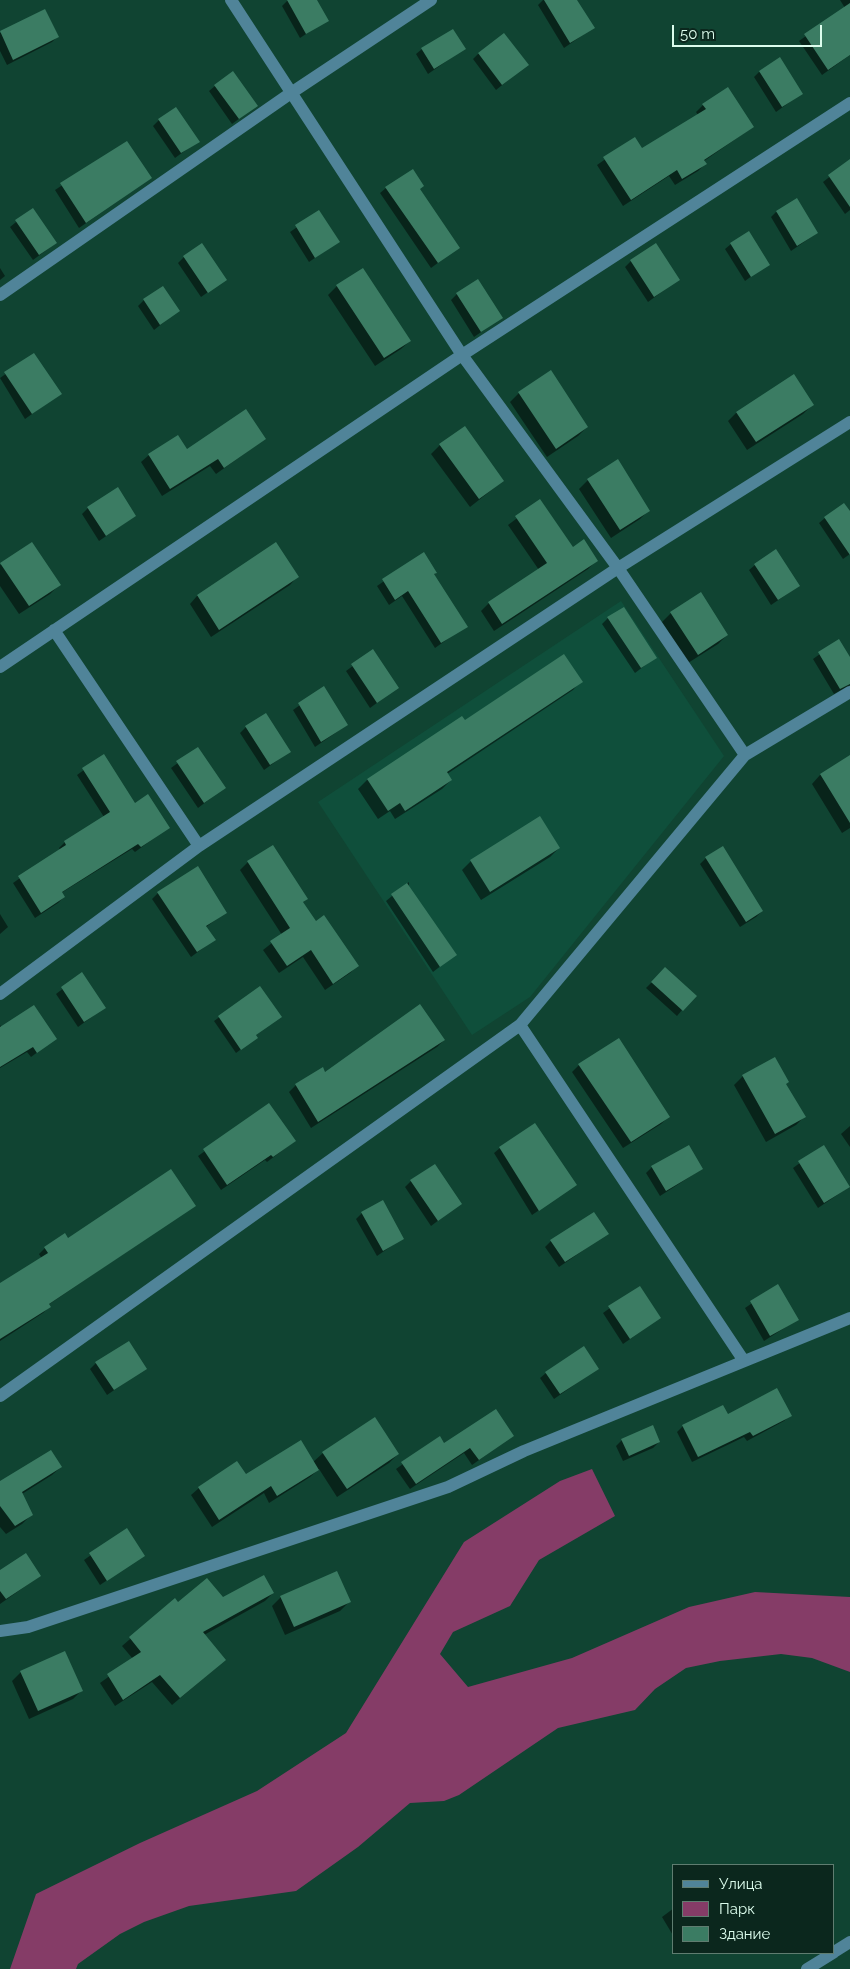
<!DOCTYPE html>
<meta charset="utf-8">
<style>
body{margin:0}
#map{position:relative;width:850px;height:1969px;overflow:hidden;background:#104432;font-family:Raleway,sans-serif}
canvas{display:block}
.legend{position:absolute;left:672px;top:1864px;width:162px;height:90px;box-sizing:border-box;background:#0b271d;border:1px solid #5f7d70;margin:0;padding:6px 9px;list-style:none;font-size:15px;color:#dcfded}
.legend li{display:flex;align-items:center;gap:10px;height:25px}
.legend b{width:25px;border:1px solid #5f7d70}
.scale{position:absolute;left:672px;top:25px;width:150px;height:22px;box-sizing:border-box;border:2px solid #dcfded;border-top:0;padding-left:6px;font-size:15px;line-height:18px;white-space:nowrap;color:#dcfded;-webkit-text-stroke:4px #0b271d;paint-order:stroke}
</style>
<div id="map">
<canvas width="850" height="1969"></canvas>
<ul class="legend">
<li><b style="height:6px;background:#508499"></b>Улица</li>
<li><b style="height:14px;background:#853c67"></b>Парк</li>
<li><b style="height:14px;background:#3b7c63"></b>Здание</li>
</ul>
<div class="scale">50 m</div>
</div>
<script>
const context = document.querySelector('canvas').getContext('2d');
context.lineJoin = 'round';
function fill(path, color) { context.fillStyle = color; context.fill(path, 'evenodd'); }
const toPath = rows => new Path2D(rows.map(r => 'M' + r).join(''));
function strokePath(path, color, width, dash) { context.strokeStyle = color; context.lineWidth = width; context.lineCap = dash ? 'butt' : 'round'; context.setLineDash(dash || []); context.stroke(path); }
const built = toPath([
 [621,601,724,756,530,997,472,1035,318,802]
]);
const green = toPath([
 [592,1469,615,1516,539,1560,510,1606,453,1632,440,1654,468,1687,572,1658,689,1607,755,1592,850,1597,850,1672,812,1658,781,1654,720,1661,686,1668,655,1689,635,1710,558,1728,459,1795,444,1801,410,1803,358,1847,296,1891,189,1906,144,1922,120,1934,78,1964,76,1969,10,1969,36,1894,140,1843,257,1791,346,1733,464,1542,560,1481]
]);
const shadow = toPath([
 [288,0,315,0,327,20,300,38,282,6],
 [543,0,576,0,593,28,564,48,538,5],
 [840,0,850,0,850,55,822,75,799,41,845,8],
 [45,11,58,36,52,42,7,65,0,51,0,33],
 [422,49,464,49,428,74,416,54],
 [479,53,527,65,496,90,473,59],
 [759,72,801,94,776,112,754,77],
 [215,86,256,106,232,124,209,91],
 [703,105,753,127,704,161,705,164,698,171,675,185,669,176,623,206,597,165,634,139,642,150,698,115,696,112],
 [159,120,198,141,175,158,153,126],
 [127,142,151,178,79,228,55,190],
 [846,164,850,170,850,210,845,214,823,182],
 [386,188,419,190,458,248,431,268,380,193],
 [32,209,56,243,33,260,10,227],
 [319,212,338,242,309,262,290,232],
 [776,212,817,233,791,251,771,217],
 [731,244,768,264,745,281,725,249],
 [184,257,225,280,201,297,178,263],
 [631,261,678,280,648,302,625,267],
 [0,268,5,276,0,280],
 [362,270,410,341,401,349,375,366,328,295,337,286],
 [457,294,501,318,474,337,451,300],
 [144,300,178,311,154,330,138,306],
 [34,354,60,394,25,419,0,378],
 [519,393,587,427,578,436,547,457,510,402],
 [812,405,803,414,747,450,728,421,737,412],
 [265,439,216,474,210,466,162,496,141,462,149,455],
 [440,445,503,481,470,507,431,454],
 [588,480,649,510,640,519,611,538,579,489],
 [540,501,572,548,596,561,588,569,494,631,481,611,489,603,539,570,508,525],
 [88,508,135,516,99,541,82,514],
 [850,513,850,554,843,559,819,523,825,518],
 [31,543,59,585,50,594,19,614,0,586,0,565],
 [276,544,297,577,290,585,211,637,190,604,197,596],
 [423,554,436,573,433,575,466,626,435,648,402,596,389,605,377,586],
 [755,565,799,586,771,605,749,570],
 [700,594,727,635,718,644,688,663,662,622,671,613],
 [608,618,656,657,635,673,602,624],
 [838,641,850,660,850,685,834,694,813,659],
 [373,651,397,688,370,708,346,671],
 [581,681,573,690,447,774,451,780,442,789,395,819,390,811,378,819,358,789,367,780,462,718,465,722],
 [324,688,347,725,315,747,293,710],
 [246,727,289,752,264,770,240,733],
 [198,748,224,788,198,808,171,768],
 [103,756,135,805,168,828,135,852,132,849,61,893,64,897,58,903,35,918,13,883,60,850,59,848,65,842,104,817,77,775],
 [849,757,850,828,842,833,812,784,820,775],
 [539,818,559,848,550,857,481,900,462,870,471,861],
 [706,858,762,911,756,917,740,927,700,864],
 [248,862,307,899,302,903,315,922,357,966,350,973,325,990,303,957,279,973,263,950,282,935,240,870],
 [409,882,409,889,456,954,433,972,386,901],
 [158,893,226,912,206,927,214,940,191,957,152,899],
 [0,914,8,927,0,934],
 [665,969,682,1010,677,1016,646,988],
 [82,974,104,1008,78,1027,56,994],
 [260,988,256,1038,236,1053,214,1021],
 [0,1025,2,1028,55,1039,31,1057,27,1052,0,1068],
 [444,1040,437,1047,311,1128,289,1092,296,1085,325,1073],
 [579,1065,668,1117,661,1124,623,1148,572,1072],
 [743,1076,785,1084,805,1116,796,1125,766,1142,734,1085],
 [269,1105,295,1141,267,1162,265,1160,221,1190,198,1156],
 [850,1126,850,1147,841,1134],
 [689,1146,702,1169,660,1196,646,1173,652,1167],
 [823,1146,849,1187,818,1208,793,1168],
 [500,1148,576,1185,532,1215,494,1153],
 [411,1181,460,1204,431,1226,405,1187],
 [194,1206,48,1305,49,1307,43,1313,0,1341,0,1285,42,1259,39,1254,45,1248,64,1235,67,1239],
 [362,1213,403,1238,377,1256,356,1219],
 [607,1234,559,1267,545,1247,551,1241],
 [777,1286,797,1320,764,1341,745,1308],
 [639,1287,660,1318,623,1344,603,1313],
 [96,1363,145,1369,107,1395,90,1369],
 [597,1369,554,1399,540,1378,546,1373],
 [790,1415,784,1421,747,1441,744,1437,692,1462,677,1432,683,1426,727,1416],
 [513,1436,472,1465,464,1453,410,1489,396,1469,439,1438,444,1444],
 [622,1440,659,1442,653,1448,623,1461,616,1446],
 [323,1453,398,1454,389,1463,337,1497,319,1469,310,1477,269,1503,264,1493,212,1527,191,1495,199,1488,313,1462],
 [61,1467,52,1475,22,1494,31,1515,22,1524,6,1534,0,1527,0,1482],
 [126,1530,143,1556,100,1585,84,1560],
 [0,1572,40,1576,0,1604],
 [273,1593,265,1601,204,1635,217,1667,172,1705,152,1682,115,1706,100,1683,133,1659,122,1646,175,1600,178,1604],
 [281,1597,349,1602,340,1611,285,1635,272,1606],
 [65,1652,82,1690,73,1699,29,1719,12,1681,21,1672],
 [674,1908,674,1937,662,1917]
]);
const building = toPath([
 [287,0,317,0,329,21,306,34],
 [544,0,577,0,595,28,570,43],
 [850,3,850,55,828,70,804,34],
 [45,9,59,37,13,60,0,31],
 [453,29,466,49,434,69,421,48],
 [504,33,529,65,502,85,478,53],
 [780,57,803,94,782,107,759,71],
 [233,71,258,106,239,119,214,85],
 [728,87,754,127,704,160,707,164,682,179,677,170,631,200,603,157,635,137,642,148,706,109,702,104],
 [176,107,200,142,181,153,158,119],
 [127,141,152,178,86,223,60,183],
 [850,159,850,207,828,175],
 [413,169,424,186,420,189,460,248,438,263,385,187],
 [797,198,818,233,797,246,776,211],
 [33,208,57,243,39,255,15,220],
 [319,210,340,242,315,258,295,225],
 [749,231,770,265,751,277,730,243],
 [202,243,227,280,208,293,183,256],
 [656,243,680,280,654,297,630,260],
 [363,268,411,341,384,358,336,285],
 [478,279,503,318,481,332,456,293],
 [163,286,180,311,160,325,143,299],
 [34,353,62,394,32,414,4,372],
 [551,370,588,427,556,449,518,392],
 [794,374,814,405,756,442,736,412],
 [246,409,266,439,224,468,218,459,170,489,148,454,178,435,187,449],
 [465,426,504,481,479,499,439,444],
 [618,459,650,511,620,530,587,479],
 [118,487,136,516,106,536,87,507],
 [540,499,573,547,584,539,598,561,502,624,488,602,547,563,515,516],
 [844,503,850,511,850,555,824,517],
 [32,542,61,585,29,606,0,563],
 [276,542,299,577,219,630,197,595],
 [776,549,800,586,778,600,754,564],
 [424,552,437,573,434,574,468,627,441,643,408,591,395,600,382,579],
 [701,592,728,635,698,655,670,612],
 [624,607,657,658,641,668,607,617],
 [839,639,850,657,850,684,840,689,818,652],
 [373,649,399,688,377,703,351,664],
 [564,654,583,682,447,772,452,780,405,811,400,803,388,811,367,779,462,716,465,720],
 [324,686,348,725,321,742,298,703],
 [266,713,291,752,270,765,245,726],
 [198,747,226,788,204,803,176,761],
 [104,754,135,803,148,794,170,828,141,847,138,844,62,892,65,897,41,913,18,876,66,845,64,841,110,812,82,768],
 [850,755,850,823,820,774],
 [540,816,560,848,490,892,470,860],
 [273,845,308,899,303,902,316,921,324,915,359,966,333,984,311,950,287,966,270,941,290,928,247,861],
 [723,846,763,911,746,922,705,857],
 [198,866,227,913,206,926,216,940,197,952,157,892],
 [407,883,457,955,440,967,391,894],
 [665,967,697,996,683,1011,651,982],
 [82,972,106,1008,84,1022,61,987],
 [260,986,282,1017,256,1035,258,1038,241,1050,218,1016],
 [420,1004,445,1040,318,1122,295,1084,323,1067,325,1072],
 [34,1005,57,1039,37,1053,33,1047,0,1067,0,1027],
 [619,1038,670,1117,631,1142,578,1064],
 [775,1057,789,1082,786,1084,806,1117,775,1134,742,1075],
 [269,1103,296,1141,273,1157,271,1155,227,1185,203,1149],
 [535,1123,577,1185,539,1211,499,1147],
 [689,1145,703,1169,666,1191,651,1166],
 [824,1145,850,1187,824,1203,798,1161],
 [435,1164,462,1204,438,1221,410,1180],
 [171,1169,196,1206,49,1304,51,1307,0,1339,0,1283,48,1253,44,1247,65,1233,68,1238],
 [383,1200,404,1239,383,1251,361,1212],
 [594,1212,609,1234,565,1262,550,1240],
 [778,1284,799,1320,770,1336,750,1301],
 [640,1286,661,1318,630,1339,608,1306],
 [129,1341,147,1369,114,1390,95,1362],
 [584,1346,599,1369,560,1394,545,1372],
 [777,1388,792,1416,753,1436,750,1432,698,1457,682,1425,723,1405,728,1414],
 [496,1409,514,1436,479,1460,470,1448,416,1484,401,1462,440,1436,444,1443],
 [375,1417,399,1454,347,1489,322,1452],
 [653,1425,660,1442,629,1456,621,1439],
 [301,1440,319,1470,277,1496,271,1486,219,1520,198,1487,237,1461,246,1474],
 [51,1450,62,1467,22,1492,33,1515,15,1526,0,1506,0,1481],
 [127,1528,145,1556,107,1581,89,1553],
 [26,1553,41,1576,6,1599,0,1591,0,1570],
 [337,1571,351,1602,294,1627,280,1596],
 [264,1575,274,1593,203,1632,226,1660,180,1698,160,1675,123,1700,107,1674,141,1652,129,1637,175,1598,178,1602,207,1578,223,1597],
 [65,1651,83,1691,38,1711,20,1671]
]);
const minor = toPath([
 [231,0,462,355,618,568,745,755],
 [0,295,291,93,431,0],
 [54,630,199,846],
 [0,667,462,355,850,103],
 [0,994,199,846,618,568,850,422],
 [520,1025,744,1361],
 [0,1396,520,1025,745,755,850,692],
 [0,1631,28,1627,448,1487,524,1451,850,1318],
 [834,1952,850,1942],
 [807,1969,833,1953]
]);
fill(built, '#0f4f3b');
fill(green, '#853c67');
fill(shadow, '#0007');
fill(building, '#3b7c63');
strokePath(minor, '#508499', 12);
</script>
